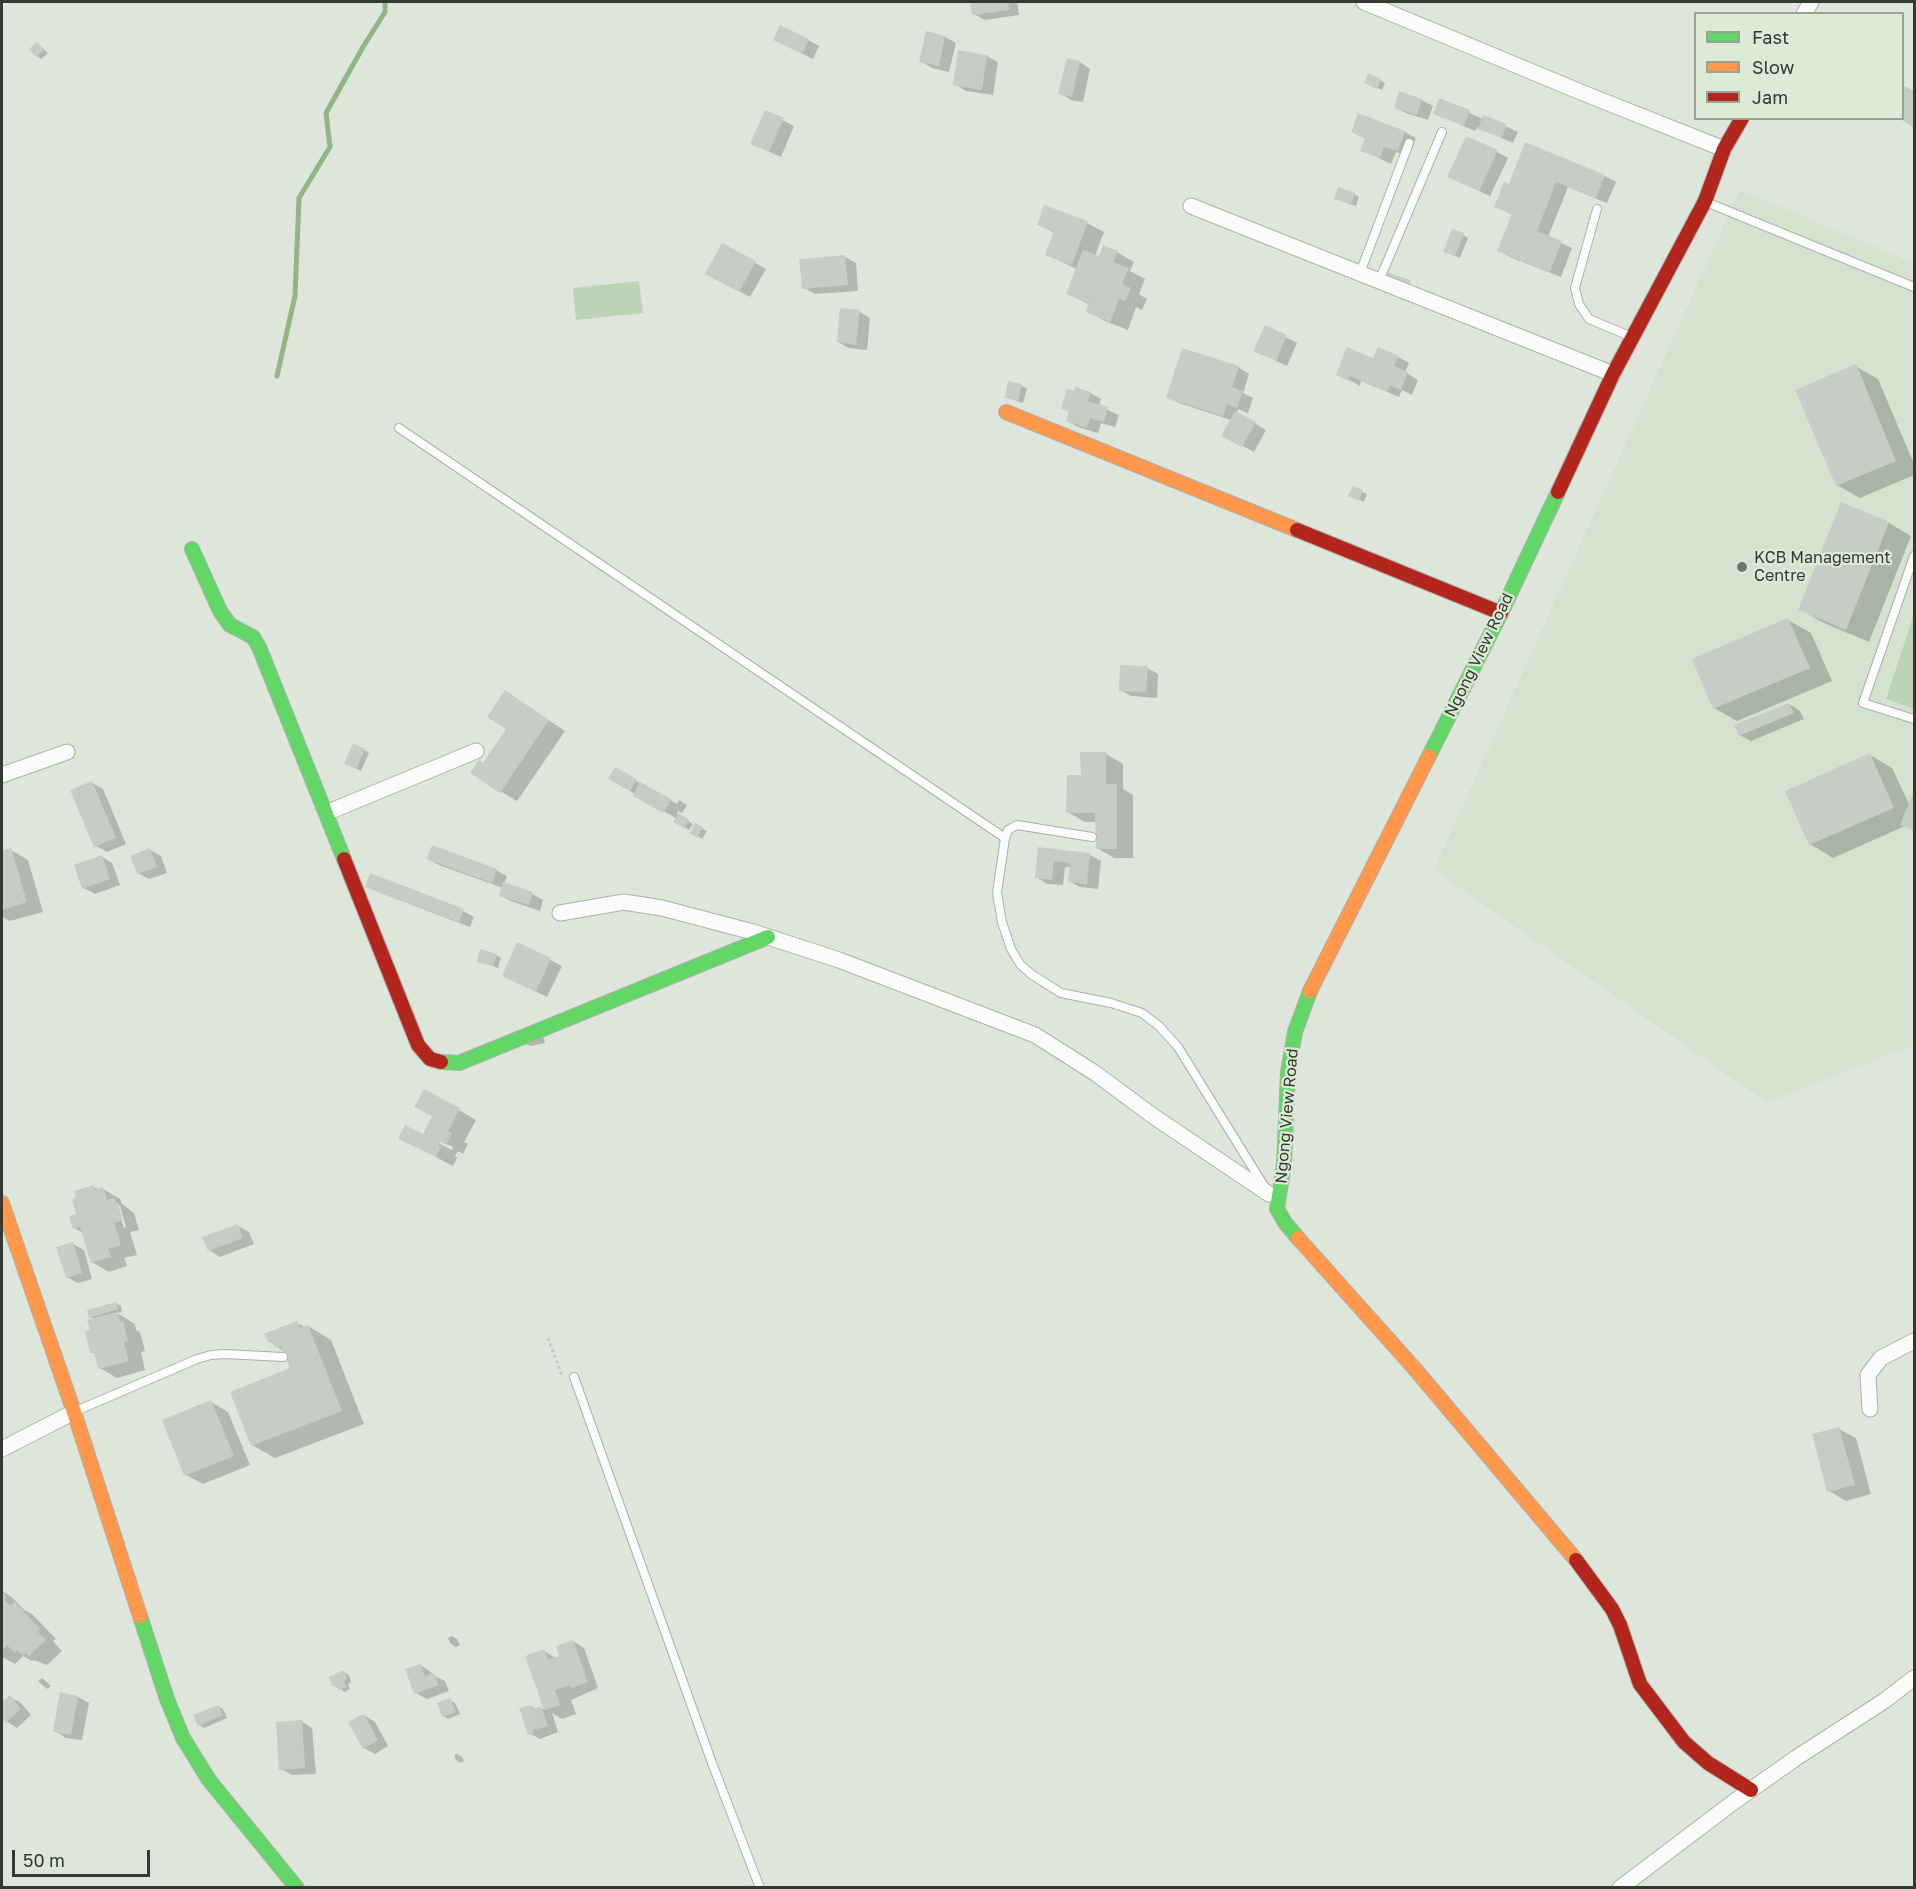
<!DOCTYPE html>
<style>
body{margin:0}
#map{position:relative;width:1916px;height:1889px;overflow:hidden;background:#dee6db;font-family:"Golos Text",sans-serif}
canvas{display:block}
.frame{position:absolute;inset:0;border:3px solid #343932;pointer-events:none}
.legend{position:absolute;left:1694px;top:12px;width:210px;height:108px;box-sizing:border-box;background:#dcead7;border:2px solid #99a395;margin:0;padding:8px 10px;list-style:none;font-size:18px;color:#343932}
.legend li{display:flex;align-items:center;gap:12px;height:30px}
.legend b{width:30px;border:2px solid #99a395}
.scale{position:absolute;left:12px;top:1850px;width:138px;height:27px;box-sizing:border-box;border:3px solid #343932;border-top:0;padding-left:8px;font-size:18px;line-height:21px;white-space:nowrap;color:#343932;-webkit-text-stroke:4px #dcead7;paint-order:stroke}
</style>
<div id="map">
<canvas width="1916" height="1889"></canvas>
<div class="frame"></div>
<ul class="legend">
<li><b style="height:8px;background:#63d668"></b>Fast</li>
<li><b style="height:8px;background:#ff974d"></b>Slow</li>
<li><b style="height:8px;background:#b3261e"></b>Jam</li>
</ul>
<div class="scale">50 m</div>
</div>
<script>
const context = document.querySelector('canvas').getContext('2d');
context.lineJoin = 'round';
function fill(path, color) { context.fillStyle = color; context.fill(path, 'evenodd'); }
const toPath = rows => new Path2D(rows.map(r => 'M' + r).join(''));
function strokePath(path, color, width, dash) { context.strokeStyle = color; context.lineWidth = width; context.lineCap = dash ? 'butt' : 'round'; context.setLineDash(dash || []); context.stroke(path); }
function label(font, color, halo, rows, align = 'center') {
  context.font = font + ' "Golos Text",sans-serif'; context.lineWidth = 4.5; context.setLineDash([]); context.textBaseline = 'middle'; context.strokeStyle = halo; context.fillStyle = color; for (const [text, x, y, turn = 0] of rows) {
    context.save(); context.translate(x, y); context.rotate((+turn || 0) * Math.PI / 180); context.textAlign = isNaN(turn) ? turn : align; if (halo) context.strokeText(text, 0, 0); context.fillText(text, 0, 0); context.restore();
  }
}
const built = toPath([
 [1740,190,1914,263,1914,1045,1767,1103,1434,870]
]);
const green = toPath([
 [639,281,643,313,576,320,573,288],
 [1914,614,1914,709,1886,699]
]);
const shadow = toPath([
 [972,2,1017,2,1019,15,985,20,974,14],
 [945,37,956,43,949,72,932,68,921,61],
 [808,40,819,46,813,59,786,45],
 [37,43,48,53,41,59,37,56],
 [987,56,998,62,993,95,966,91,955,84],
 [1080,62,1090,69,1083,102,1071,100,1060,93],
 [1380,80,1385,83,1382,90,1370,85],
 [1902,87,1914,92,1914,127,1899,118,1902,118],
 [1400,93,1422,100,1433,106,1428,120,1406,113,1395,107],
 [1440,100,1483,119,1484,116,1518,132,1513,143,1477,127,1475,131,1434,113],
 [766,112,794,126,781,157,763,149],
 [1359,115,1405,132,1416,138,1409,156,1396,152,1391,164,1362,150,1366,139,1352,132],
 [1526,144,1605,176,1616,182,1607,203,1568,187,1548,237,1572,248,1561,277,1510,257,1499,250,1513,215,1496,207,1510,186],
 [1497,152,1508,158,1490,196,1449,177],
 [1354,194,1359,197,1356,206,1341,201],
 [1087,223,1104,232,1095,256,1100,258,1117,252,1134,262,1130,271,1145,279,1139,294,1147,299,1142,310,1136,307,1128,330,1105,321,1088,311,1090,305,1067,293,1077,269,1047,255,1055,233,1038,224],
 [1463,235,1468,238,1460,258,1450,254],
 [723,245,766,269,750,297,707,273],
 [845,257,856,263,858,291,815,294,804,288],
 [860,312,870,318,867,350,849,348,838,342],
 [1265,327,1297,343,1287,366,1266,356],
 [1398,357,1409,363,1405,372,1418,380,1412,395,1402,390,1399,397,1361,381,1360,386,1338,374],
 [1855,366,1878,379,1914,464,1914,475,1860,498,1837,485],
 [1238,367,1249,374,1243,393,1253,398,1248,413,1238,409,1237,413,1266,430,1254,452,1223,435,1231,420,1179,403,1168,397],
 [1009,382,1027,388,1023,403,1006,397],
 [1090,393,1101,399,1099,406,1119,415,1115,427,1101,423,1098,433,1078,427,1067,421,1070,412,1063,408],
 [1353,488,1367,494,1364,502,1355,498],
 [1842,504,1889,523,1911,536,1869,642,1822,622,1800,609],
 [1788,620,1811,633,1832,681,1737,721,1714,708],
 [1147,668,1158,674,1157,698,1131,696,1120,690],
 [506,692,565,731,517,801,500,791,483,765,508,729],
 [1789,704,1800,711,1804,719,1751,741,1740,735],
 [364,750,369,753,361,771,351,766],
 [1106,754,1123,764,1123,789,1133,795,1133,858,1114,858,1097,848,1097,822,1085,822,1068,812,1082,776],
 [1870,755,1892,768,1910,806,1914,795,1914,831,1905,826,1833,858,1810,844],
 [615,769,677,804,679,800,687,805,682,813,678,811,677,814,693,824,689,830,676,822,677,819,610,779],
 [92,783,103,789,126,844,107,852,96,846],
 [696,825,707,831,702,839,692,833],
 [1039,849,1090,855,1101,861,1098,889,1080,887,1069,881,1071,867,1065,867,1063,885,1047,884,1036,877],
 [11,850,28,860,43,912,10,921,2,917,2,853],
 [150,850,161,856,167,873,149,879,138,873],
 [101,856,112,863,120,885,95,894,84,888],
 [428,859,496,870,507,876,504,884,532,894,543,900,540,911,511,901,500,895,503,888,439,865],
 [371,875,463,911,474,917,470,927,378,892,367,886],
 [518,944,562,966,547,997,515,981],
 [496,955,501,958,498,968,479,961],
 [540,1027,545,1043,530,1046,525,1043],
 [459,1110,476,1120,464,1142,468,1144,463,1154,458,1151,455,1156,457,1158,453,1166,400,1138,423,1136],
 [440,1141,453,1147,452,1150,440,1144],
 [93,1186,99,1190,103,1189,120,1199,122,1204,134,1213,139,1230,130,1232,137,1255,124,1258,127,1266,109,1272,92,1262,83,1233,74,1228,78,1215],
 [116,1202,120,1206,126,1227,124,1228],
 [238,1226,249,1232,254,1244,220,1257,209,1250],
 [73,1244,84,1250,92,1279,78,1283,67,1277],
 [116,1303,121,1306,122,1312,117,1313,135,1324,136,1330,140,1332,145,1351,141,1352,145,1370,117,1378,100,1368,97,1355,91,1352,91,1331,96,1320,91,1317],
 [297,1323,305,1327,308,1326,331,1340,364,1424,275,1458,252,1445,292,1369,286,1353,269,1341],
 [211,1402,228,1412,250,1465,203,1484,186,1475],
 [1839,1429,1856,1438,1871,1494,1846,1501,1829,1491],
 [2,1591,13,1598,23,1609,32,1614,56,1639,53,1641,62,1651,47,1665,34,1660,32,1661,23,1656,15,1664,2,1657],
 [452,1636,457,1639,460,1645,456,1647,451,1644,448,1638],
 [573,1641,584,1648,598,1688,571,1700,576,1714,562,1719,552,1713,558,1732,540,1739,529,1733,531,1706,536,1709,541,1708,545,1710,527,1657,544,1651,557,1659],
 [420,1665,431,1672,432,1675,445,1681,449,1691,427,1699,416,1693],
 [344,1672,349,1675,351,1682,348,1684,350,1689,345,1692,334,1685],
 [42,1678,51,1686,47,1689,38,1681],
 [10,1697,21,1703,31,1715,17,1728,6,1721,2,1716,2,1704],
 [78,1697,89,1703,82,1740,66,1738,55,1731],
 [450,1700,455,1703,460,1714,448,1719,443,1716],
 [218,1706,223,1709,227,1718,204,1728,199,1725],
 [364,1715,375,1722,388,1746,375,1754,364,1748],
 [301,1721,312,1728,316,1774,292,1775,281,1769],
 [457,1754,462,1757,464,1761,461,1763,456,1760,454,1755]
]);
const stream = toPath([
 [277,376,295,296,299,198,330,147,326,113,363,47,385,12,385,2]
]);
const building = toPath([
 [970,2,1008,2,1009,10,972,15],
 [780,25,809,39,802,54,773,40],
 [926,31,945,36,939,66,919,62],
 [37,42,44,50,36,57,29,49],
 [958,50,987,55,982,90,953,85],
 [1067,58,1080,61,1072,97,1058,94],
 [1368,73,1381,79,1377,89,1364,83],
 [1902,85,1914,91,1914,126,1898,118,1902,118],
 [1399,91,1422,99,1417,115,1394,108],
 [1439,98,1470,110,1464,126,1433,114],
 [765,110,784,118,769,152,750,144],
 [1358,113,1405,131,1398,151,1384,147,1380,158,1360,151,1365,138,1351,132],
 [1483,115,1507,124,1502,138,1478,129],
 [1466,136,1498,150,1479,191,1447,177],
 [1525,142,1605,175,1596,198,1556,182,1537,231,1562,241,1550,272,1497,251,1512,214,1494,207,1504,182,1509,184],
 [1338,187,1355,193,1351,204,1334,199],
 [1044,205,1088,221,1072,265,1045,255,1054,231,1037,225],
 [1452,229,1464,233,1455,256,1443,252],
 [722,243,756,261,739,292,705,274],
 [1103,245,1118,251,1113,262,1129,268,1122,284,1131,288,1125,301,1119,299,1110,322,1086,312,1089,303,1066,294,1083,250,1099,256],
 [845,255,848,285,802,289,799,259],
 [1386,272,1411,280,1408,289,1383,281],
 [840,308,860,310,856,345,837,342],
 [1265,325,1287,335,1276,361,1253,351],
 [1347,347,1373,358,1378,347,1399,356,1394,366,1408,372,1401,390,1390,385,1387,392,1350,376,1348,381,1336,375],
 [1182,348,1239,366,1232,387,1243,391,1237,408,1227,404,1223,416,1166,398],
 [1856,364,1896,461,1836,486,1795,390],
 [1008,381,1022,384,1018,401,1005,398],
 [1075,387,1091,392,1088,401,1108,407,1104,422,1090,418,1087,428,1066,421,1069,411,1061,409,1067,389,1074,391],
 [1235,411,1256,422,1242,447,1221,436],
 [1353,486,1363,490,1359,501,1348,496],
 [1841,502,1889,522,1846,630,1798,610],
 [1788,618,1810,668,1713,709,1692,659],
 [1120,665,1148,666,1146,692,1119,691],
 [505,690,549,720,500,793,470,773,479,760,483,763,506,729,487,717],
 [1789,703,1794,713,1739,736,1734,725],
 [353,743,365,749,356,769,344,764],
 [1080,752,1106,752,1106,784,1117,784,1117,849,1096,849,1095,813,1066,813,1067,775,1081,775],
 [1870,753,1894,808,1809,845,1785,791],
 [615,767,637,779,630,791,608,779],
 [92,781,116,838,94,847,70,790],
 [640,782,671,799,663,813,633,796],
 [1914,791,1914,831,1900,825],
 [679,813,689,820,684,828,673,822],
 [695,823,703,827,697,838,690,833],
 [432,845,497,869,492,883,427,859],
 [1038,847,1090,853,1087,884,1068,882,1070,863,1054,861,1052,880,1035,878],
 [11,848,27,902,2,910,2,851],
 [150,848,157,867,137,874,130,856],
 [102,855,110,879,82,889,74,865],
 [370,873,464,909,459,922,365,887],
 [503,882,533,892,529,905,499,896],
 [517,942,551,958,536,992,502,976],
 [480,949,497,954,493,966,477,962],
 [424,1089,460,1108,448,1131,452,1133,446,1145,440,1142,439,1145,441,1147,436,1157,398,1139,405,1125,423,1134,432,1116,414,1107],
 [94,1185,95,1190,103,1187,107,1200,114,1198,116,1203,117,1202,123,1220,114,1223,121,1245,108,1249,111,1257,91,1263,80,1227,73,1229,69,1216,76,1214,72,1199,76,1197,74,1191],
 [238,1224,243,1238,208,1251,202,1237],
 [73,1242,82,1273,66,1278,56,1247],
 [116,1302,118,1309,89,1318,87,1310],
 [118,1312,120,1322,123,1321,128,1341,124,1343,129,1361,98,1369,94,1352,90,1353,85,1331,90,1330,87,1320],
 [297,1321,300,1328,308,1325,342,1411,251,1446,230,1392,290,1368,281,1346,275,1348,272,1341,268,1342,264,1334],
 [211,1400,234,1456,184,1476,162,1420],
 [1839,1427,1855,1485,1827,1492,1812,1434],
 [2,1592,7,1598,4,1600,11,1606,15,1602,40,1629,37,1631,46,1640,29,1656,25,1652,24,1656,17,1650,15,1653,7,1645,2,1651],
 [573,1640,588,1682,571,1688,570,1685,555,1690,560,1705,544,1710,525,1656,544,1649,548,1660,559,1656,556,1646],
 [420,1664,425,1676,434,1673,439,1685,414,1694,405,1669],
 [344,1670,347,1679,344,1681,346,1687,339,1690,336,1685,332,1686,329,1677],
 [60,1692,78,1696,71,1735,53,1732],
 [10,1695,21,1709,5,1723,2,1718,2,1702],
 [450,1698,456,1712,442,1717,437,1703],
 [218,1705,223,1715,198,1726,193,1715],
 [531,1705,533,1709,541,1706,548,1726,533,1730,534,1733,531,1735,528,1734,519,1708],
 [364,1714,378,1740,363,1749,348,1722],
 [302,1720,305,1768,279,1770,276,1722]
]);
const path = toPath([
 [548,1338,562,1376]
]);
const lane = toPath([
 [1706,202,1914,287],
 [1597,209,1575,288,1579,304,1589,319,1632,337],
 [1360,273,1409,143],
 [1379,281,1442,132],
 [399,428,1005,838],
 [1914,556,1863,703,1914,719],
 [1092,837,1017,825,1008,830,1005,838,997,893,1002,922,1011,949,1020,964,1031,974,1061,993,1111,1003,1142,1013,1159,1026,1178,1047,1264,1186],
 [574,1377,712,1763,760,1888],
 [76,1411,197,1359,211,1355,224,1354,283,1357]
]);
const street = toPath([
 [1364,2,1583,93,1724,149],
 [1804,14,1811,2],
 [1191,206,1613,374],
 [2,775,67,752],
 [326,813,476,751],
 [560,913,624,902,662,908,753,932,839,960,1035,1035,1095,1073,1153,1116,1269,1194],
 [1870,1409,1868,1375,1881,1358,1914,1341],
 [2,1449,74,1412],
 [1620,1888,1735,1801,1796,1758,1884,1701,1914,1678]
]);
const fast = toPath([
 [192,549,220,611,230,625,253,637,259,647,344,859],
 [1429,756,1501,613,1558,492],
 [441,1062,459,1063,768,937],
 [1298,1238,1286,1224,1277,1209,1284,1164,1288,1072,1295,1032,1310,991],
 [140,1616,167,1699,183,1738,209,1780,297,1888]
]);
const slow = toPath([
 [1006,412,1297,530],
 [1310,991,1429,756],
 [2,1203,74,1412,140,1616],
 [1298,1238,1415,1369,1576,1560]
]);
const jam = toPath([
 [1558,492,1613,374,1705,201,1724,149,1742,118],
 [1297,530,1501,613],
 [344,859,418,1045,430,1059,441,1062],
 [1576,1560,1612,1609,1620,1625,1640,1684,1684,1742,1708,1763,1751,1790]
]);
const markers = [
 [1742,567,6,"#70766d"]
];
const poiNames = [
 ["KCB Management",1754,558],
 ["Centre",1754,576]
];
const streetNames = [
 ["Ngong View Road",1479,655,-64],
 ["Ngong View Road",1287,1116,-85]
];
fill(built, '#d4e2cf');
fill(green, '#bed3b6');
fill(shadow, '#0003');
strokePath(stream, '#92b585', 5);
fill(building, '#c7cdc4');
strokePath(lane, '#abb1a9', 10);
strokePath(street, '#abb1a9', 17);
strokePath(fast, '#abb1a9', 16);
strokePath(slow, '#abb1a9', 16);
strokePath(jam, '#abb1a9', 16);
strokePath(path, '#c4c7c3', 3, [3, 3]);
strokePath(lane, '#fafbfa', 8);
strokePath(street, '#fafbfa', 15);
strokePath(fast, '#63d668', 14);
strokePath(slow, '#ff974d', 14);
strokePath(jam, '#b3261e', 14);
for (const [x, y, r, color] of markers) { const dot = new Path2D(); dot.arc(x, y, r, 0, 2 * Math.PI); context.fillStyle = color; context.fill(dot); strokePath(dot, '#dcead7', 2); }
label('16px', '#343932', '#dcead7', poiNames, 'left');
label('16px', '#343932', '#dcead7', streetNames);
</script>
